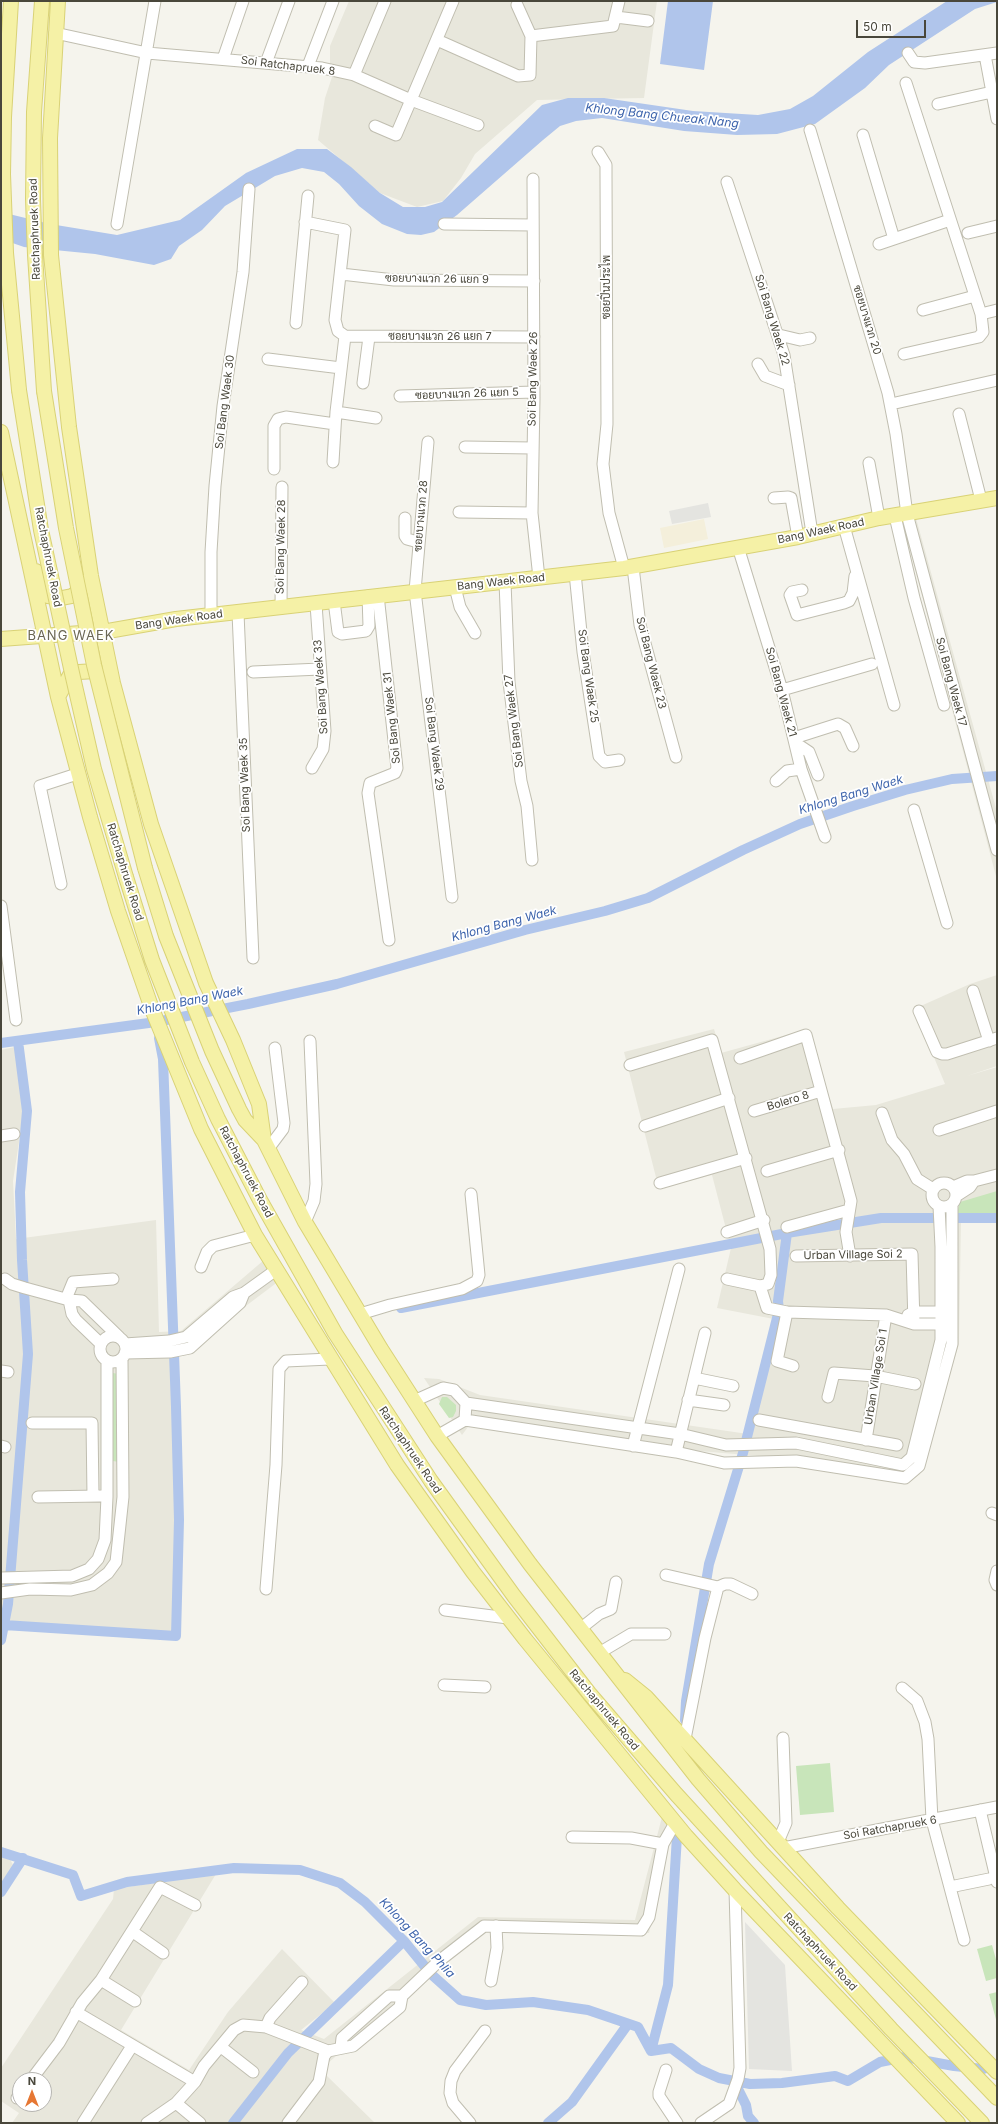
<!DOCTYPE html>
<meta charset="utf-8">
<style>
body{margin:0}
#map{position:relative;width:998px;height:2124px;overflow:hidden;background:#f5f4ed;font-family:Inter,sans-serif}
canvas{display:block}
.frame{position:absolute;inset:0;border:2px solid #49473b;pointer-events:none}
.north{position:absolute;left:12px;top:2072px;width:40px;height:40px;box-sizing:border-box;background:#fff;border:1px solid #b6b5b1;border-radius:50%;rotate:0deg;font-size:11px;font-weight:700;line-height:16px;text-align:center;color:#49473b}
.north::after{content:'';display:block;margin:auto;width:14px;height:18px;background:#e67733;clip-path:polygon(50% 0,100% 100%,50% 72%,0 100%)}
.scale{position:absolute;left:856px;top:20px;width:70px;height:18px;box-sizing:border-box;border:2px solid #49473b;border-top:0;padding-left:5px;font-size:12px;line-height:14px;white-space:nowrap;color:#49473b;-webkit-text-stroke:3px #fff;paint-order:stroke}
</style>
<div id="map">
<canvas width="998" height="2124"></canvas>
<div class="frame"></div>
<div class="north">N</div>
<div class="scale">50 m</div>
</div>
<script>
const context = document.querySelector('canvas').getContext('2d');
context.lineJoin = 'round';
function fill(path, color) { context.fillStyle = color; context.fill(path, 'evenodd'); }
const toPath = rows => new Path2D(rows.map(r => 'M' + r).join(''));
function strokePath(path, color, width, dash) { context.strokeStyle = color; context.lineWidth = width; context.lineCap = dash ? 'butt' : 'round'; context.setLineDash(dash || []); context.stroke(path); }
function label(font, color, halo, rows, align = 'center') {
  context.font = font + ' Inter,Sarabun,sans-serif'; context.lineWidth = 3.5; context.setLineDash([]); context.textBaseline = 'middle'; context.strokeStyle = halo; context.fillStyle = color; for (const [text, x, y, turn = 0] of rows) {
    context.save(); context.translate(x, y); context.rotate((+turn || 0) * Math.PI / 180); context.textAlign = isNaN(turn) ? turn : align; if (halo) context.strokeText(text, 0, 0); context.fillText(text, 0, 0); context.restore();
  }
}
const residential = toPath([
 [349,1,657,1,644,98,537,100,475,154,461,178,443,201,417,207,380,193,318,140,325,98,332,77,330,63,330,46],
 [916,518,997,812,997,880,902,520],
 [997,975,997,1066,967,1076,997,1067,997,1218,961,1218,959,1344,920,1474,910,1482,759,1456,699,1451,511,1427,468,1427,462,1435,424,1378,439,1379,480,1395,748,1434,779,1320,717,1308,731,1248,712,1175,659,1189,624,1052,714,1029,721,1053,808,1029,833,1109,876,1105,945,1084,914,1009,970,984],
 [15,1047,23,1116,13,1181,16,1239,156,1220,159,1332,181,1331,264,1260,279,1281,190,1348,174,1352,175,1632,5,1621,1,1643,1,1050],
 [662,1817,672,1829,649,1933,486,1929,328,2063,326,2075,375,2123,12,2123,19,2113,1,2101,1,2068,113,1899,114,1889,216,1874,121,2030,189,2070,228,2012,282,1949,335,2003,301,2030,324,2039,478,1917,635,1920],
 [20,2080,44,2080,44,2104,20,2104],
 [1,1856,10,1859,13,1865,1,1885]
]);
const commercial = toPath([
 [704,519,708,539,664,548,660,528]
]);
const green = toPath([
 [997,1191,997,1213,957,1213,960,1202],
 [113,1373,118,1374,119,1462,113,1461],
 [442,1397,447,1397,456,1405,456,1411,453,1417,449,1418,439,1404],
 [830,1763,834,1812,800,1815,796,1766],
 [992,1945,997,1963,997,1978,986,1981,977,1949],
 [997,1992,997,2023,989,1994]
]);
const parking = toPath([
 [708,503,711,517,672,524,669,511],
 [745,1922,785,1965,792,2071,749,2069]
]);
const water = toPath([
 [668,1,713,1,704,70,660,64],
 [947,1,997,2,975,9,889,65,865,88,815,124,777,134,737,135,684,131,602,118,576,121,560,126,543,140,457,215,434,232,421,235,407,234,382,224,359,206,339,184,324,172,302,168,275,176,225,206,202,230,179,246,171,259,154,265,95,254,24,247,1,239,5,213,50,224,117,235,180,220,246,173,297,149,327,149,351,167,380,193,403,207,425,207,442,202,542,105,568,98,604,98,693,111,758,115,790,109,813,96,868,52]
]);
const canal = toPath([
 [1,1043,156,1022,248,1004,337,984,525,930,605,911,648,898,743,850,800,824,853,806,905,790,952,779,997,776],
 [401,1308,787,1233,881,1218,997,1218],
 [4,1625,176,1636,179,1520,176,1407,163,1059,159,1038],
 [1,1640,8,1604,28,1354,22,1260,20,1192,27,1111,18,1041],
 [685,1720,686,1701,709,1564,743,1453,779,1310,778,1301,787,1233],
 [1,1852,73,1875,81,1896,127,1882,234,1868,300,1870,340,1883,365,1902,404,1941,431,1974,460,2000,486,2005,533,2002,588,2010,638,2027,651,2051,671,2048,699,2069,719,2078,750,2084,782,2083,835,2076,848,2081,880,2062,905,2057,954,2066,983,2069,997,2065],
 [1,1892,23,1858],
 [651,2051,668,1985,677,1836],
 [734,2081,746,2105,748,2116,754,2123],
 [233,2123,288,2053,404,1941],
 [548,2123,572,2102,628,2024]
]);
const minor = toPath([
 [616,17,648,21],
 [55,33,147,53,322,68,354,75,411,100,453,1],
 [531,36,613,26,619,1],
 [437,40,518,76,530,75,531,36,517,5],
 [908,53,914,62,925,63,997,53],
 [985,55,997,119],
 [223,59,243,1],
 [266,63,289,1],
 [308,66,333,1],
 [354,75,385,1],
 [906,83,981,314,997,310],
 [938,104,992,92],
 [375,126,396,135,411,100,478,125],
 [810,130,888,393,896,434,907,514,997,850],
 [863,135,894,239],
 [598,152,606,165,606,174,607,424,603,464,609,513,624,568],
 [533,179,534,398,532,513,539,578],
 [727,182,784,355,812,533],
 [305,222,345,230,335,320,338,331,345,336,534,337],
 [117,224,155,1],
 [444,224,533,225],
 [968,233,997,226],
 [879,244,950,220],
 [341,274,394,280,534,281],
 [923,310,975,296],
 [296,323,308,196],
 [779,335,800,340,810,338],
 [904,354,979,337,983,332,981,314],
 [268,359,341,368],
 [758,364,765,376,789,385],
 [363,383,369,337],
 [400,396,534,392],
 [891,404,997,380],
 [336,412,376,418],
 [959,414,981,500],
 [428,442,415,591,452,897],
 [465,447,532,448],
 [333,462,336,412,345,336],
 [869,463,879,518],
 [274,469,274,426,278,419,286,417,335,424],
 [774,498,788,497,791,498,798,537],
 [459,512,532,513],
 [895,516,914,598,944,705],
 [405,518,405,536,407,539,418,542],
 [844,526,894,705],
 [738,547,782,690,801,769,825,837],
 [633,567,640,625,676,757],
 [575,573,583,652,599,756,605,762,619,760],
 [505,582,509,682,521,781,527,806,532,860],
 [455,587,460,607,475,633],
 [802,590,792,592,790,595,797,615,844,603,849,601,853,593,855,576],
 [378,595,397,768,395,773,370,783,368,793,389,940],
 [334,601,338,632,342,634,366,631,369,626,368,596],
 [281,608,282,487],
 [238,613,253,958],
 [211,615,211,552,215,486,223,406,243,272,249,189],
 [253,672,320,669],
 [782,690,872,664],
 [794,738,838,724,845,728,853,746],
 [796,748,800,746,809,752,818,775],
 [312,768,323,749,325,731,316,604],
 [776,781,787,771,801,769],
 [914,810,947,923],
 [61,884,40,786,77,774],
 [1,906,16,1020],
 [973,991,989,1041],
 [919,1011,937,1052,942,1054,947,1054,997,1038],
 [740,1058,806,1035,851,1201,846,1232,850,1256],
 [630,1065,712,1040,770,1249,771,1275,768,1284,760,1286,767,1308,787,1312,886,1315,914,1324,947,1324],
 [754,1111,821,1091],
 [882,1113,892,1140,904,1154,917,1179,933,1189],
 [645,1126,729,1098],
 [939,1130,997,1111],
 [1,1136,14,1134],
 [268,1149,283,1129,284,1123,275,1048],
 [767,1171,839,1150],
 '932 1195a12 12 0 1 1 24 0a12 12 0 1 1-24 0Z',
 [660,1183,746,1158],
 [953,1187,967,1181,974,1181,997,1175],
 [956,1196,970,1187,974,1181],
 [305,1222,314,1201,316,1184,310,1041],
 [787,1227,849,1210],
 [727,1232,764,1220],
 [796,1256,912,1254,914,1324],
 [201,1267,207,1252,213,1246,255,1235],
 [5,1279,12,1284,25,1288,69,1300,82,1301,119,1337],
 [727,1279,760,1286],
 [66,1299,73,1282,113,1279],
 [69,1300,72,1314,76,1320,101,1344],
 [787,1312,777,1361,793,1366],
 [360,1314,390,1305,462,1289,477,1281,479,1275,471,1194],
 [908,1315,914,1312,947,1312],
 '100 1349a13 13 0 1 1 26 0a13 13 0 1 1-26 0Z',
 [125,1344,169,1341,186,1337,233,1297,244,1293,276,1270],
 [125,1353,170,1352,190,1348,240,1303,244,1293],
 [1,1371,8,1372],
 [694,1378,733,1386],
 [828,1397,834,1373,875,1376,915,1384],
 [688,1400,724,1405],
 [414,1401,443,1388,454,1390,466,1403,465,1420,437,1436],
 [466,1403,680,1434,726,1445,796,1443,903,1465,912,1457,941,1340,941,1247,939,1206],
 [465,1420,676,1452,724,1463,796,1461,905,1478,919,1466,952,1344,952,1204],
 [759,1420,897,1445],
 [32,1423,92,1423,93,1496],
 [866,1440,886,1315],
 [1,1446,5,1447],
 [633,1446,679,1269],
 [676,1452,705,1333],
 [38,1497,101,1496],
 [992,1513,997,1515],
 [997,1571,995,1580,997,1585],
 [666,1575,718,1587],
 [1,1578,72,1576,89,1569,98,1559,105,1540,107,1497,107,1361],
 [266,1589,276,1465,279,1369,286,1361,330,1359],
 [1,1593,30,1589,71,1590,92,1585,108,1573,116,1562,123,1497,122,1359],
 [445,1610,508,1618],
 [580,1629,599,1614,611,1609,616,1582],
 [599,1653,631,1634,665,1634],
 [444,1685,485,1687],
 [902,1688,917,1701,925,1722,928,1739,932,1820,964,1940],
 [685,1739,705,1638,718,1587,725,1584,731,1584,752,1594],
 [980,1810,997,1882],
 [572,1837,631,1838,663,1844],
 [778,1842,786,1823,783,1738],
 [783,1848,997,1807],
 [950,1887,989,1879],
 [133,1932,163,1953],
 [101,1980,135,2001],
 [491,1981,497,1948,496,1926],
 [402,1996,439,1961,484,1926,641,1930,649,1917,663,1844,675,1823],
 [76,2012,195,2082],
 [266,2027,270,2018,302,1982],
 [221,2047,253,2072],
 [666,2070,659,2092,659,2096,677,2123],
 [31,2080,59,2043,82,2003,101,1980,160,1887,195,1905],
 [17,2098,20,2094],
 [176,2103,200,2123],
 [83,2123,132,2046],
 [147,2123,176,2103,195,2082,204,2066,234,2030,243,2025,266,2027,328,2051,353,2046,400,2007,402,1996,389,1996,342,2038,341,2047],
 [288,2123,319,2082,324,2056,328,2051],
 [470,2123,453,2103,450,2093,451,2081,455,2071,485,2031],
 [701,2123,729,2104,738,2079,740,2068,735,1890]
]);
const major = toPath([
 [11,1,4,117,3,174,6,253,19,390],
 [42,1,34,112,33,199,35,255,44,391],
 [58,1,50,138,51,255,69,427,91,576,113,683,151,824,206,983,233,1040,259,1104,264,1140],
 [1,432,58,697,90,817,118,911,152,1009,201,1129,255,1235,397,1465,473,1572,525,1639,686,1836,735,1890,958,2123],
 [36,571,48,596,62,598,72,596,81,590,83,582],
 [1,639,108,631,176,619,624,568,798,537,879,518,997,498],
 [58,697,70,675,79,672,96,671,105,677],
 [145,868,166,936,212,1051,239,1109,245,1120,264,1140,305,1222,381,1349,437,1436,530,1564,698,1779,761,1852,997,2098],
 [126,877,152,960,192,1062,218,1119,260,1200,335,1333,431,1481,514,1596,589,1693,676,1794,891,2029,982,2123],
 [625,1680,646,1697,838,1908,997,2072]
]);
const majorBridge = toPath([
 [19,390,41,530,72,673,94,769,126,877],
 [44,391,66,528,94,665,145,868]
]);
const streetNames = [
 ["Soi Ratchapruek 8",288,66,7],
 ["Ratchaphruek Road",35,229,-92],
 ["ซอยบางแวก 26 แยก 9",437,279,1],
 ["ซอยปิ่นประไพ",607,287,-90],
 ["Soi Bang Waek 22",772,320,73],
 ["ซอยบางแวก 20",867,320,73],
 ["ซอยบางแวก 26 แยก 7",440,337],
 ["Soi Bang Waek 26",533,379,-89],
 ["ซอยบางแวก 26 แยก 5",467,394,-2],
 ["Soi Bang Waek 30",225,402,-83],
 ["ซอยบางแวก 28",421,516,-85],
 ["Bang Waek Road",821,531,-12],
 ["Soi Bang Waek 28",281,547,-89],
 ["Ratchaphruek Road",48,557,79],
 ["Bang Waek Road",501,582,-6],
 ["Bang Waek Road",179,620,-8],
 ["Soi Bang Waek 23",651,663,76],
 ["Soi Bang Waek 25",588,676,82],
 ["Soi Bang Waek 17",951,682,75],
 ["Soi Bang Waek 33",321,687,-94],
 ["Soi Bang Waek 21",781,692,75],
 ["Soi Bang Waek 31",392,718,-96],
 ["Soi Bang Waek 27",514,721,-97],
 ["Soi Bang Waek 29",434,744,83],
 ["Soi Bang Waek 35",245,785,-92],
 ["Ratchaphruek Road",125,872,73],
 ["Bolero 8",788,1101,-17],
 ["Ratchaphruek Road",246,1172,62],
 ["Urban Village Soi 2",853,1255,-1],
 ["Urban Village Soi 1",876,1377,-81],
 ["Ratchaphruek Road",410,1450,56],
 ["Ratchaphruek Road",604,1710,50],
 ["Soi Ratchapruek 6",890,1828,-10],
 ["Ratchaphruek Road",820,1952,47]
];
const waterNames = [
 ["Khlong Bang Chueak Nang",662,116,6],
 ["Khlong Bang Waek",851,795,-17],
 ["Khlong Bang Waek",504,924,-15],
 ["Khlong Bang Waek",190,1001,-11],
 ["Khlong Bang Phlia",417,1938,47]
];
const quarterNames = [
 ["BANG WAEK",71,636]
];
fill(residential, '#e8e7dc');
fill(commercial, '#f4efdb');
fill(green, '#c8e5ba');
fill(parking, '#e4e4e0');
fill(water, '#b0c5eb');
strokePath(canal, '#b0c5eb', 10);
strokePath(minor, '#c0beb0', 13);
strokePath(major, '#d9d276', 16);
strokePath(minor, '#fff', 11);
strokePath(major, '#f5f1a6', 14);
strokePath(majorBridge, '#d9d276', 16, []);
strokePath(majorBridge, '#f5f1a6', 14);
label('11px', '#49473b', '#fff', streetNames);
label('italic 12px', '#3d64ac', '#fff', waterNames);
context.letterSpacing = '1px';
label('13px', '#6b6753', '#fff', quarterNames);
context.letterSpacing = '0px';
</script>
